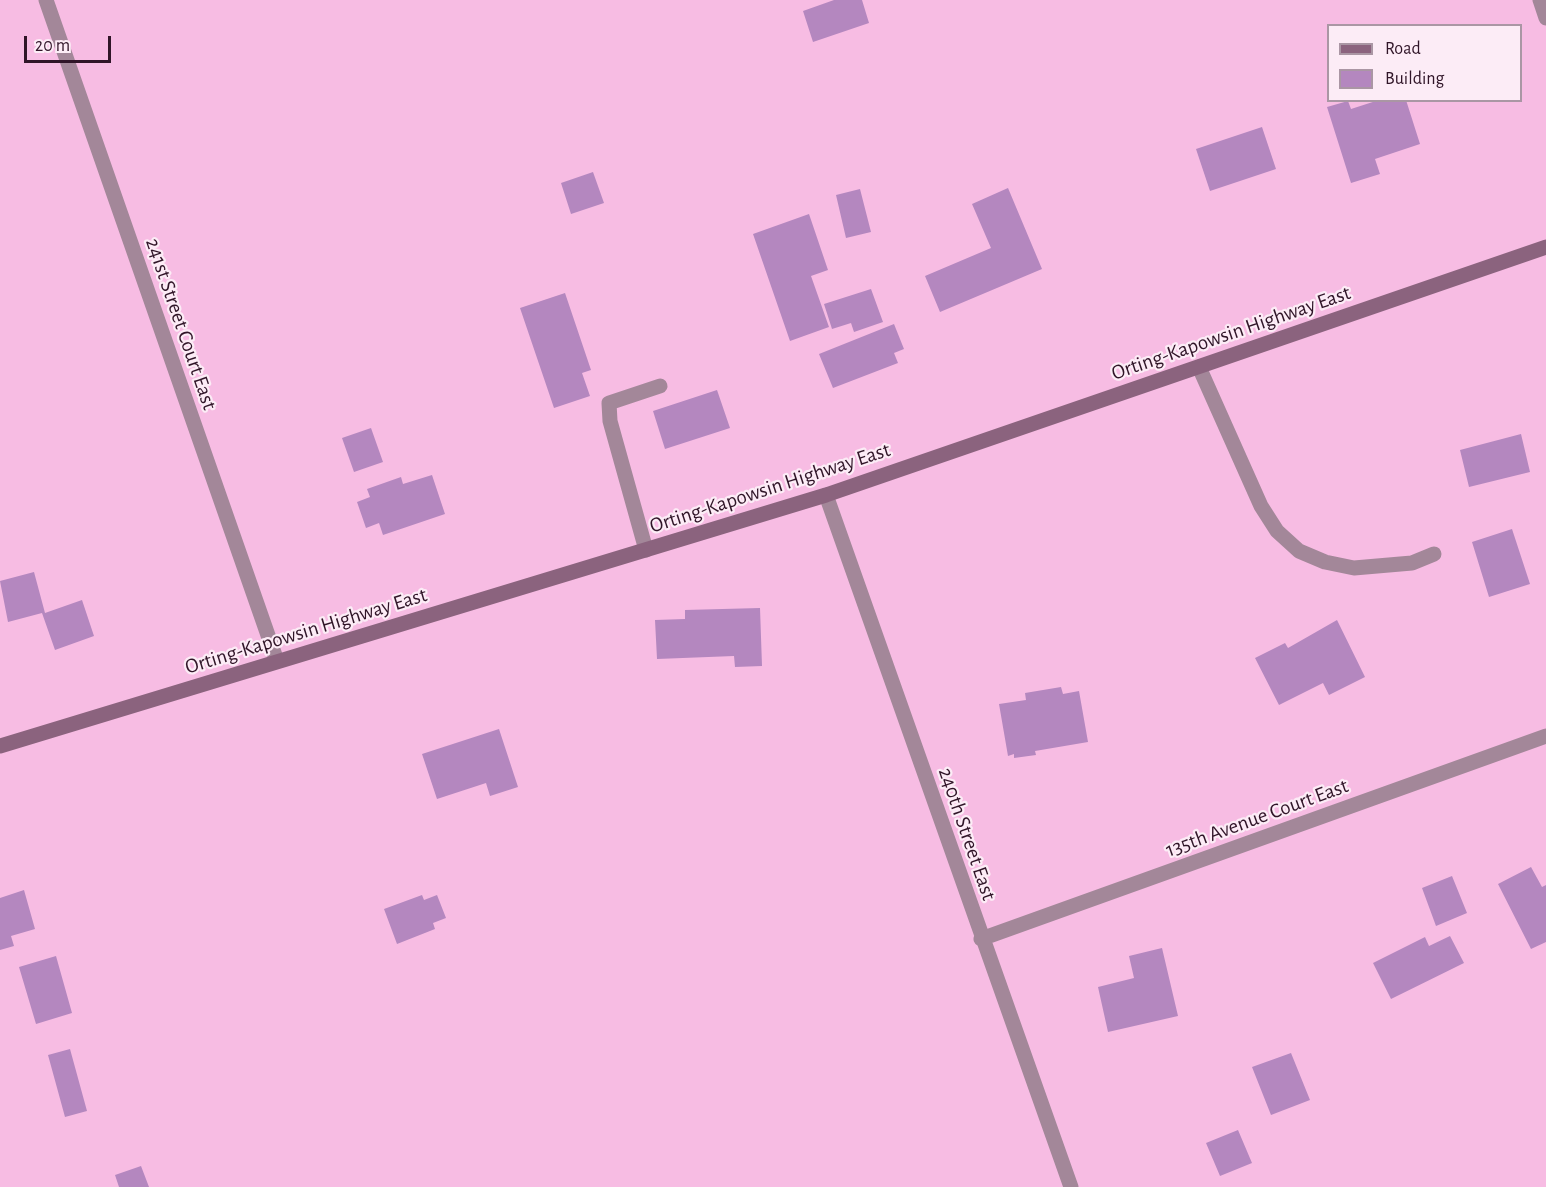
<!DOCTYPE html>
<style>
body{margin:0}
#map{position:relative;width:1546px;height:1187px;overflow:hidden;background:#f7bce3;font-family:"Alegreya Sans",sans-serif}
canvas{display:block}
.legend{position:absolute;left:1327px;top:24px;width:195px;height:78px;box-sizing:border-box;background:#fcecf6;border:2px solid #aa96a4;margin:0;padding:8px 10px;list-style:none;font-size:18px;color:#301528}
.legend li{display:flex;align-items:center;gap:12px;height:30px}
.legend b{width:30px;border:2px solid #aa96a4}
.scale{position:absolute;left:24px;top:36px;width:87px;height:27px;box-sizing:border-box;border:3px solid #301528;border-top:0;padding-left:8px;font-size:18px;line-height:21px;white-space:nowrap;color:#301528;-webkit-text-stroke:4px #fcecf6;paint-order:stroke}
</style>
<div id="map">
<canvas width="1546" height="1187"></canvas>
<ul class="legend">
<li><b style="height:8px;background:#8b637e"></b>Road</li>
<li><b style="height:16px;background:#b487bf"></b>Building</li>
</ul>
<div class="scale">20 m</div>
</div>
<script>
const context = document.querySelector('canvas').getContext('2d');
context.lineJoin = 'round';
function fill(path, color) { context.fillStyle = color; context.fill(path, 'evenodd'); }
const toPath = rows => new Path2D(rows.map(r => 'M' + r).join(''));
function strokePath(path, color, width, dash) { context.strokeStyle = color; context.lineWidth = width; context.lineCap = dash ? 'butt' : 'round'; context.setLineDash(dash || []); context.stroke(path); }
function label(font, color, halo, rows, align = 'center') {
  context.font = font + ' "Alegreya Sans",sans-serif'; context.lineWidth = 4.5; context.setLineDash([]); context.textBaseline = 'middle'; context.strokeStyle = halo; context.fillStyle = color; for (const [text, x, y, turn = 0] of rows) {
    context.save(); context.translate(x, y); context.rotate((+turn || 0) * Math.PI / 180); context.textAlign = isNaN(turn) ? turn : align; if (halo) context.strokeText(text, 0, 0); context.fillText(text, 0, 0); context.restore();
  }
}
const building = toPath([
 [834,0,862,0,869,23,813,42,803,11],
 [1379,100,1406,100,1420,144,1375,159,1380,174,1351,183,1327,107,1348,101,1351,109],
 [1262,127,1276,169,1210,191,1196,149],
 [593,172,604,203,571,214,561,183],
 [1008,188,1042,269,940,312,925,276,991,248,972,204],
 [860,189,871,232,846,238,836,195],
 [809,214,828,270,811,276,829,327,790,341,753,234],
 [871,289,883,322,854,332,851,323,832,329,824,304],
 [565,293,591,370,582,373,590,396,554,408,520,308],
 [894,324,904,349,894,353,898,363,833,388,819,354],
 [717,390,730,428,665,449,653,411],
 [371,428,383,462,354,472,342,438],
 [1521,434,1530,472,1469,487,1460,450],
 [432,475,445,514,383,535,379,523,366,528,357,502,370,497,367,489,401,477,403,484],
 [1512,529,1530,584,1489,597,1472,542],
 [34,572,45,613,82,600,94,636,55,650,42,613,8,622,0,581],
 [760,608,762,666,735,667,734,656,657,659,655,620,685,619,685,610],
 [1337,620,1365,677,1329,695,1323,683,1279,705,1255,658,1285,643,1288,648],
 [1061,687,1063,694,1079,691,1088,742,1035,751,1036,755,1014,758,1014,754,1008,756,999,704,1026,700,1025,693],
 [499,729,518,787,490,796,486,783,437,799,422,754],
 [1531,867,1542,887,1546,885,1546,942,1531,949,1498,884],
 [1452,876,1467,913,1436,926,1422,888],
 [24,890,35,929,11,936,14,946,0,950,0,898],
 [422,895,424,900,437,895,446,918,433,923,435,929,397,944,384,909],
 [1450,936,1464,963,1391,999,1373,963,1425,937,1429,946],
 [1162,948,1178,1016,1108,1032,1098,987,1134,978,1129,956],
 [56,956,72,1013,36,1024,19,967],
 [70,1049,87,1111,65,1117,48,1055],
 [1291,1053,1310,1100,1271,1115,1252,1067],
 [1238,1130,1252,1163,1220,1176,1206,1143],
 [141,1166,149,1187,119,1187,115,1175]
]);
const lane = toPath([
 [1199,367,1261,506,1277,531,1299,551,1325,562,1354,568,1412,563,1434,554],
 [646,550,610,421,609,403,660,386]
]);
const street = toPath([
 [46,0,277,661],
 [1540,0,1546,18],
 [826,495,1071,1187],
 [981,939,1546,736]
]);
const secondary = toPath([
 [0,746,826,495,1546,247]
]);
const streetNames = [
 ["241st Street Court East",181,324,71],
 ["Orting-Kapowsin Highway East",1231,333,-19],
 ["Orting-Kapowsin Highway East",770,488,-18],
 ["Orting-Kapowsin Highway East",306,631,-17],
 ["135th Avenue Court East",1257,818,-20],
 ["240th Street East",967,834,71]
];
fill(building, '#b487bf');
strokePath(lane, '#a38799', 15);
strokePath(street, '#a38799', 15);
strokePath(secondary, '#8b637e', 15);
label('21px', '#301528', '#fcecf6', streetNames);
</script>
